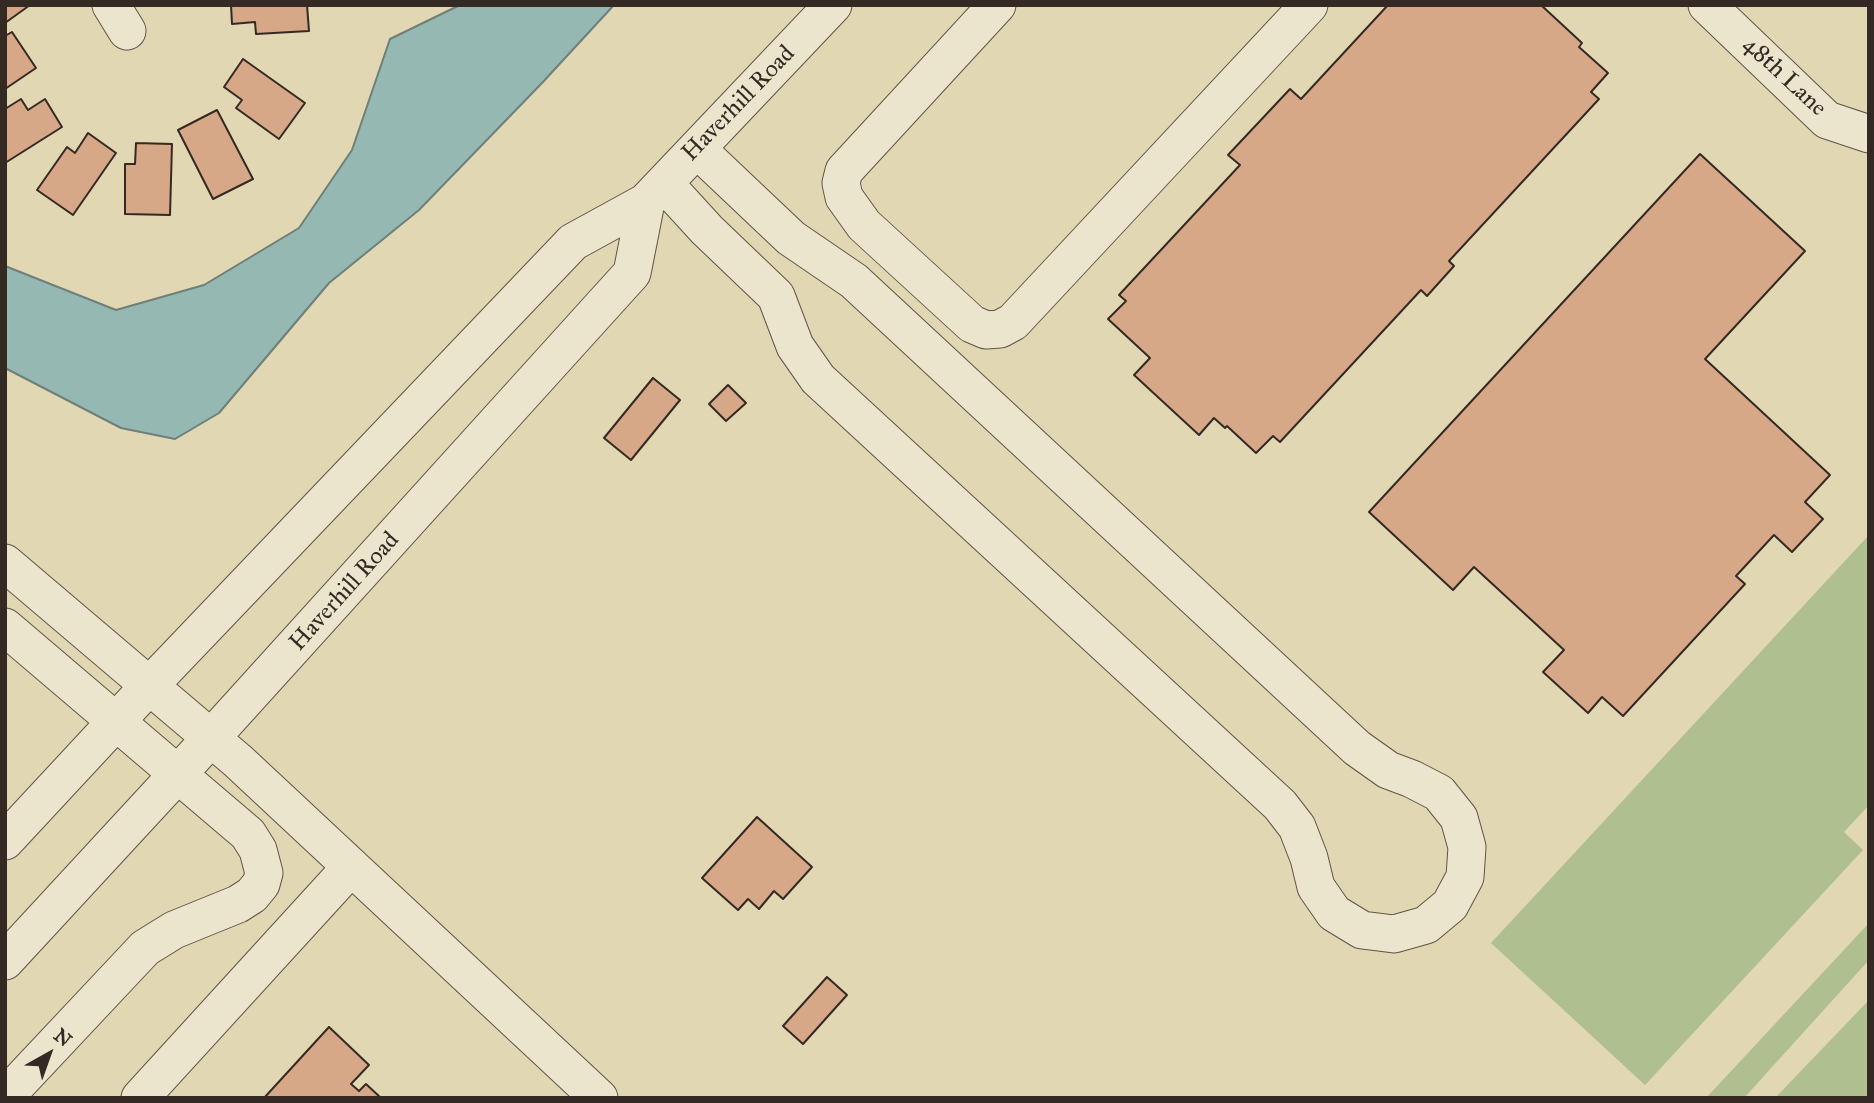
<!DOCTYPE html>
<style>
body{margin:0}
#map{position:relative;width:1874px;height:1103px;overflow:hidden;background:#e1d7b3;font-family:"IM FELL Great Primer",serif}
canvas{display:block}
.frame{position:absolute;inset:0;border:7px solid #352923;pointer-events:none}
.north{position:absolute;left:14px;top:1019px;width:70px;height:70px;-webkit-text-stroke:5px #ece5ce;paint-order:stroke;rotate:40deg;font-size:19px;font-weight:700;line-height:28px;text-align:center;color:#352923}
.north::after{content:'';display:block;margin:auto;width:24px;height:32px;background:#352923;clip-path:polygon(50% 0,100% 100%,50% 72%,0 100%)}
</style>
<div id="map">
<canvas width="1874" height="1103"></canvas>
<div class="frame"></div>
<div class="north">N</div>
</div>
<script>
const context = document.querySelector('canvas').getContext('2d');
context.lineJoin = 'round';
function fill(path, color) { context.fillStyle = color; context.fill(path, 'evenodd'); }
const toPath = rows => new Path2D(rows.map(r => 'M' + r).join(''));
function strokePath(path, color, width, dash) { context.strokeStyle = color; context.lineWidth = width; context.lineCap = dash ? 'butt' : 'round'; context.setLineDash(dash || []); context.stroke(path); }
function label(font, color, halo, rows, align = 'center') {
  context.font = font + ' "IM FELL Great Primer",serif'; context.lineWidth = 7; context.setLineDash([]); context.textBaseline = 'middle'; context.strokeStyle = halo; context.fillStyle = color; for (const [text, x, y, turn = 0] of rows) {
    context.save(); context.translate(x, y); context.rotate((+turn || 0) * Math.PI / 180); context.textAlign = isNaN(turn) ? turn : align; if (halo) context.strokeText(text, 0, 0); context.fillText(text, 0, 0); context.restore();
  }
}
const green = toPath([
 [1869,535,1869,805,1844,832,1863,850,1645,1085,1491,943],
 [1869,923,1869,960,1744,1098,1706,1098],
 [1869,1000,1869,1098,1775,1098]
]);
const water = toPath([
 [460,5,614,5,542,83,419,210,329,283,219,413,175,439,121,428,5,368,5,266,116,310,204,285,299,228,352,150,390,39,460,5]
]);
const building = toPath([
 [5,5,30,5,5,23,5,5],
 [231,5,307,5,309,31,256,34,255,22,232,24,231,5],
 [1388,5,1541,5,1582,43,1579,47,1608,73,1591,92,1599,99,1449,261,1454,266,1427,296,1421,290,1280,442,1273,436,1256,453,1227,426,1225,428,1214,418,1199,435,1134,375,1150,358,1108,319,1126,301,1119,295,1240,165,1228,155,1290,89,1301,99,1388,5],
 [12,32,36,68,5,89,5,36,12,32],
 [243,59,305,103,279,139,236,108,242,100,224,87,243,59],
 [21,99,28,110,45,99,62,127,5,163,5,109,21,99],
 [217,110,253,179,213,199,178,130,217,110],
 [88,133,116,153,73,215,37,190,67,147,75,153,88,133],
 [136,143,172,144,170,215,125,214,125,164,135,164,136,143],
 [1700,154,1805,251,1705,359,1830,475,1805,502,1823,519,1792,552,1774,535,1736,576,1745,584,1623,716,1602,697,1588,713,1543,672,1564,650,1474,567,1453,590,1369,512,1700,154],
 [653,378,680,400,631,460,604,438,653,378],
 [728,385,746,403,726,421,709,404,728,385],
 [757,817,812,867,783,899,774,891,759,909,748,899,738,910,702,878,757,817],
 [827,977,847,995,803,1044,783,1026,827,977],
 [329,1027,369,1065,351,1084,359,1091,366,1084,381,1098,264,1098,329,1027]
]);
const minor = toPath([
 [111,5,127,31],
 [997,5,844,171,841,183,844,197,864,225,972,324,986,330,1000,329,1013,322,1309,5],
 [1707,5,1827,120,1869,134],
 [664,183,707,230,776,296,795,346,818,379,1280,805,1297,827,1309,858,1316,887,1334,913,1362,930,1394,934,1426,925,1450,905,1465,877,1467,847,1459,818,1439,793,1412,779,1388,770,1357,748,854,281,791,238,697,149],
 [5,563,238,761,599,1098],
 [5,627,248,834,258,850,264,873,261,884,252,895,238,904,174,930,145,948,5,1097],
 [5,841,149,686,573,242,646,202,833,5],
 [5,961,211,738,632,273,646,202],
 [140,1098,351,867]
]);
const streetNames = [
 ["48th Lane",1784,77,43],
 ["Haverhill Road",739,104,-46],
 ["Haverhill Road",345,592,-48]
];
fill(green, '#afbf8f');
fill(water, '#95b8b2');
strokePath(water, '#6f7f79', 2);
fill(building, '#d6a887');
strokePath(building, '#352923', 2);
strokePath(minor, '#605447', 39);
strokePath(minor, '#ece5ce', 37);
label('24px', '#352923', '#ece5ce', streetNames);
</script>
